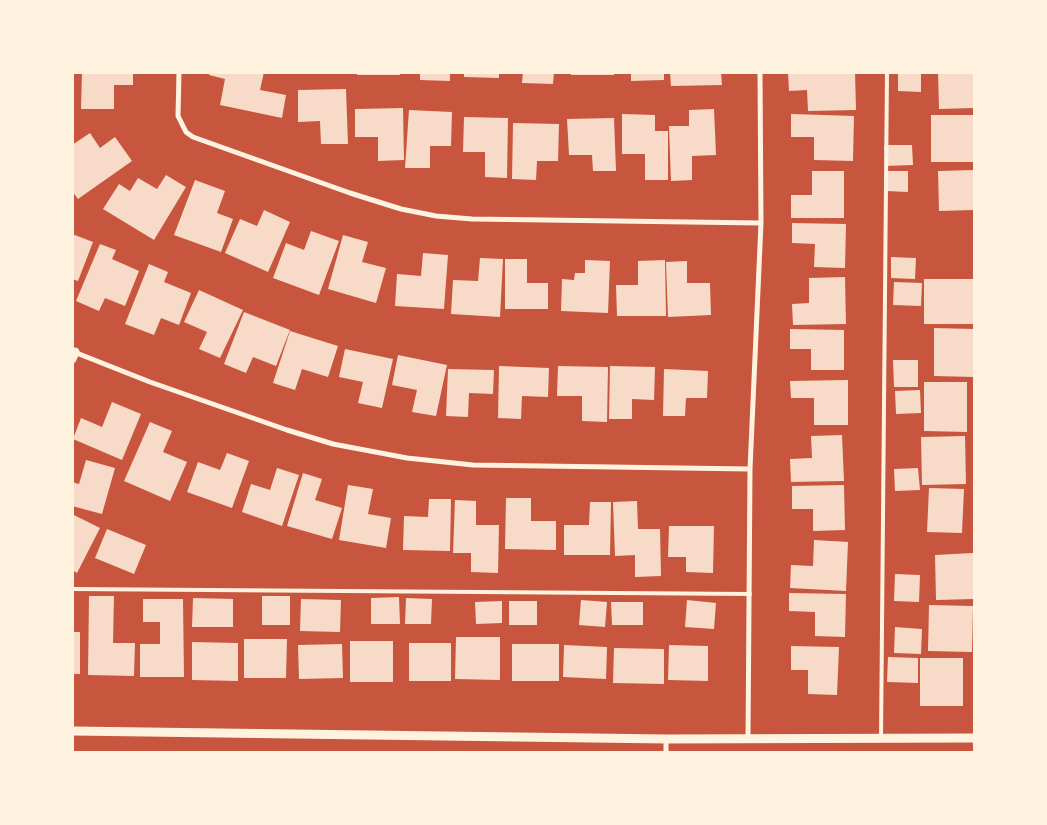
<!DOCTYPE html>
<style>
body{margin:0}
#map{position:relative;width:1047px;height:825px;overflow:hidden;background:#c8553d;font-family:Jost,sans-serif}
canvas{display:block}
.frame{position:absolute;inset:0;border:74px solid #fff3e0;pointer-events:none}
</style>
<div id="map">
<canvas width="1047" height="825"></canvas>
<div class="frame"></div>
</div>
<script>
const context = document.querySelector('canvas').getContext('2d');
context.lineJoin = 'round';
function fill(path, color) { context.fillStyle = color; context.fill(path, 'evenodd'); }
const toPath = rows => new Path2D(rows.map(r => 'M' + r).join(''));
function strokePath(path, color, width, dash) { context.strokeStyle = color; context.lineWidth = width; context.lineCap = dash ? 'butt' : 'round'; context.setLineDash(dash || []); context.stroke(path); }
const building = toPath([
 [82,72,133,72,133,85,114,85,114,109,81,109],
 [210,72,264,72,260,90,286,95,282,118,220,105,225,79,209,75],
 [357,72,400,72,400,75,357,75],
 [420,72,450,72,450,81,420,80],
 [464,72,499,72,499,78,464,77],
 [523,72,554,72,553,84,522,83],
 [571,72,614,72,614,75,571,75],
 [631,72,664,72,664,80,631,81],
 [670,72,721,72,722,85,671,86],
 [788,72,855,72,856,110,808,111,807,90,789,91],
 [898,72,921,72,921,92,898,91],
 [938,72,974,72,974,108,939,109],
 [346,89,348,144,321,144,320,121,298,122,298,90],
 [403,108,404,160,378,161,378,137,355,137,355,109],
 [714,109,716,155,692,156,692,180,671,181,669,126,689,126,689,110],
 [409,110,452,112,451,146,430,146,430,168,405,168],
 [622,114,655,115,655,131,668,131,668,180,645,180,645,154,622,154],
 [791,114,854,116,853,161,814,160,814,137,791,137],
 [931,115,974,115,974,162,931,162],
 [464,117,508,118,507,178,485,177,485,152,463,152],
 [614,118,616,171,593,171,592,155,569,155,567,119],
 [513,123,559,124,558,161,537,161,536,180,512,179],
 [90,133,100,148,115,137,132,161,78,199,72,191,72,145],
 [884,145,912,145,913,165,885,166],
 [974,170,974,210,939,211,938,171],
 [812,171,844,171,844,218,791,218,791,195,812,195],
 [887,171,908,171,908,192,886,191],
 [166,175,186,187,154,240,103,209,119,184,130,191,138,178,157,189],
 [195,180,225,191,217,213,233,219,221,252,174,235],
 [264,210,290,222,268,272,225,253,240,219,257,226],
 [792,223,846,224,845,268,814,267,815,244,792,243],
 [311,231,339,241,319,295,273,278,286,243,304,250],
 [72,234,93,242,78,281,72,279],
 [343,235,368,242,362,262,386,268,376,303,328,289],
 [100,244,116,250,112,259,139,271,125,306,105,298,99,311,76,301],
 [423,253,448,255,444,309,395,306,397,274,421,276],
 [891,257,916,258,915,279,891,278],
 [480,258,503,259,500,317,451,314,453,280,478,281],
 [505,259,527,259,527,283,548,283,548,309,505,309],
 [585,260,610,261,608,313,561,311,562,279,574,280,575,273,585,273],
 [665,260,666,316,617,316,616,285,638,285,638,261],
 [687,261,687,283,710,283,711,315,668,317,666,262],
 [149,264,168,272,164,282,191,293,179,325,161,318,154,335,125,324],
 [845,277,846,324,793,325,792,304,809,303,809,278],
 [924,279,973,279,973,324,924,324],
 [894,282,922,283,921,306,893,305],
 [199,290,243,310,220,358,199,349,207,332,184,322],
 [244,312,290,330,276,366,253,357,246,373,224,364],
 [934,328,974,329,974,377,934,376],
 [790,329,844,330,844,370,811,370,811,349,790,349],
 [290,331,338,346,328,377,302,369,295,390,273,383],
 [345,349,393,359,382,408,358,403,363,382,339,377],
 [398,355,447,365,436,416,412,412,417,390,392,385],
 [893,360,918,360,918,387,894,387],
 [499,366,549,368,548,397,522,396,521,419,498,418],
 [558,366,608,367,607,422,582,421,582,396,557,396],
 [610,366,655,367,654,400,632,399,632,419,609,419],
 [448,369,494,370,493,394,469,393,468,417,446,416],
 [664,369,708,371,707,398,686,398,685,416,663,416],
 [848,380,848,425,814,425,814,398,791,398,790,381],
 [924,382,967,382,967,432,924,431],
 [920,390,921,413,896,414,895,391],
 [112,402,141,414,122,460,73,439,81,418,102,427],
 [150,422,172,431,163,452,187,462,170,501,124,481],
 [842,435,844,481,791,482,790,459,812,458,811,436],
 [965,436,966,484,922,485,921,437],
 [227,453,249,461,232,508,187,492,198,462,220,470],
 [86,460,115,468,102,514,72,506,72,482,79,484],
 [277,468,299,475,282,526,242,512,251,484,270,490],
 [918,468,920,490,895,491,894,469],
 [303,473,322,479,315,500,342,508,332,539,287,526],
 [348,485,373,489,368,514,391,518,386,548,339,540],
 [844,485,845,530,813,531,813,509,792,509,792,486],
 [929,488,964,489,962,533,927,532],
 [506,498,531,498,531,521,556,521,556,550,505,549],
 [429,499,451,499,450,551,403,550,404,516,428,517],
 [455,500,476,501,476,525,499,525,498,573,471,572,471,553,453,553],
 [637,501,638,529,660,529,661,576,635,577,635,555,615,556,613,502],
 [590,502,611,502,610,555,564,555,564,525,589,525],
 [72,514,100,528,77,573,72,570],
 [669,526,714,526,713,573,686,572,686,557,668,557],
 [107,529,146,545,134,574,95,558],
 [814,540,848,542,846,591,790,588,791,565,813,566],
 [973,553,974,599,936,600,935,555],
 [895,574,920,575,919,602,894,601],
 [789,593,846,594,845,637,815,636,815,612,789,611],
 [89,596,114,596,113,643,135,643,134,676,88,675],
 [262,596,290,596,290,625,262,625],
 [399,597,400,624,371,624,371,598],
 [193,598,233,599,233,627,192,627],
 [406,598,432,599,431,624,405,624],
 [143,599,183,599,184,677,140,677,140,644,160,644,160,622,143,622],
 [301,599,341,600,340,632,300,631],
 [581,600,607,602,605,627,579,625],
 [687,600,716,603,714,629,685,627],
 [502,601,502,623,476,624,475,602],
 [509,601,537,601,537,625,509,625],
 [611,602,643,602,643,625,612,625],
 [929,605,973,606,972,652,928,651],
 [895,627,922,629,921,654,894,653],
 [72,632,80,632,80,674,72,674],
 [456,637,500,637,500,680,455,679],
 [244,639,287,639,286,678,244,678],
 [350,641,393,641,393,682,350,682],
 [192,642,238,643,238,681,192,680],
 [409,643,451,643,451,681,409,681],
 [342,644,343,678,299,679,298,645],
 [512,644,559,644,559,681,512,681],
 [564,645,607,647,606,679,563,677],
 [669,645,708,646,708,681,668,680],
 [791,646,839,647,837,695,808,694,808,670,791,670],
 [614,648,664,649,664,684,613,683],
 [888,657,918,658,918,683,887,682],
 [920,658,963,658,963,706,920,706]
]);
const service = toPath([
 [72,589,750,594],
 [881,738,887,72]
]);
const minor = toPath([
 [179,72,178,116,186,132,193,137,350,193,401,209,436,216,472,219,761,223],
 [74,352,150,382,287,430,333,444,407,458,473,465,750,469],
 [666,739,666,752],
 [748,739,750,469,761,223,760,72]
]);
const tertiary = toPath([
 [72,359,75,352],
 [72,731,666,739,974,738]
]);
fill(building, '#f7dbc8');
strokePath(service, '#fff3e0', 4);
strokePath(minor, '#fff3e0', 5);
strokePath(tertiary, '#fff3e0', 9);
</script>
